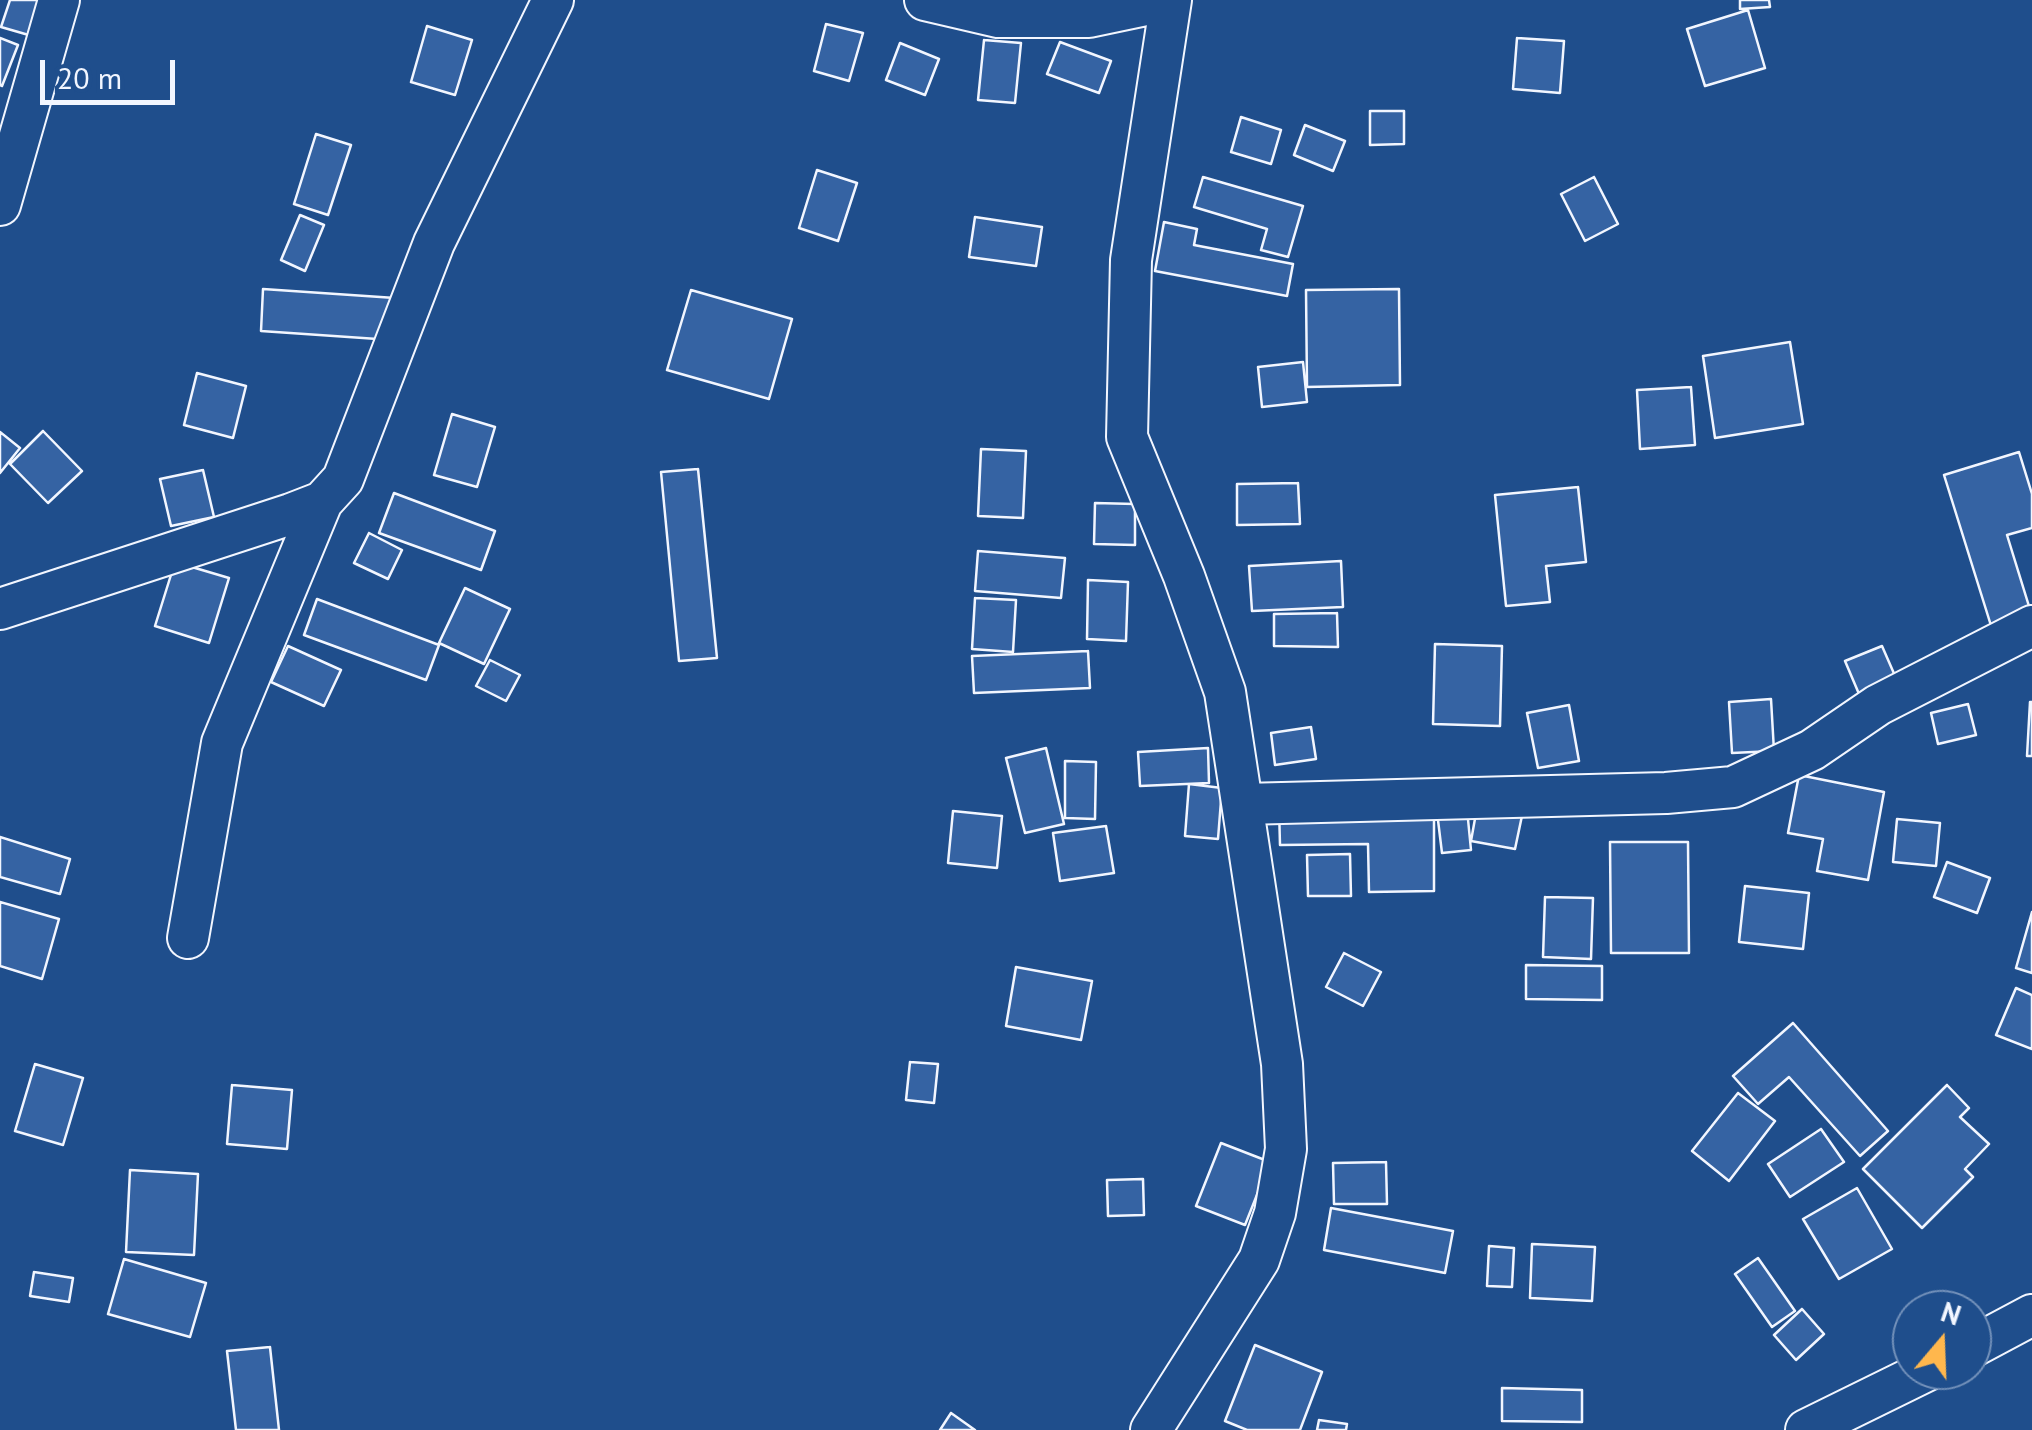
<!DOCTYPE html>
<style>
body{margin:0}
#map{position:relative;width:2032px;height:1430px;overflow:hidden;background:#1f4e8c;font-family:"PT Sans",sans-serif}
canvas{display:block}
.north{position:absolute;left:1892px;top:1290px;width:100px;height:100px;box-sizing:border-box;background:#1f4e8c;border:2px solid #7391ba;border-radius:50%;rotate:19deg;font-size:28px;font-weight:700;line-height:40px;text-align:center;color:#f2f6ff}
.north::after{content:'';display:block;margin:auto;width:35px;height:45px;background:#ffb74d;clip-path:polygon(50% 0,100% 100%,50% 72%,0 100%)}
.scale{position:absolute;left:40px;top:60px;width:135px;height:45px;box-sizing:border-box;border:5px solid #f2f6ff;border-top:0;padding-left:12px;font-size:30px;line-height:35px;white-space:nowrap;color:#f2f6ff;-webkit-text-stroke:8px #1f4e8c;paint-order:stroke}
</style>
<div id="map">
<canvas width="2032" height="1430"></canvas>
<div class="north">N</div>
<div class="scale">20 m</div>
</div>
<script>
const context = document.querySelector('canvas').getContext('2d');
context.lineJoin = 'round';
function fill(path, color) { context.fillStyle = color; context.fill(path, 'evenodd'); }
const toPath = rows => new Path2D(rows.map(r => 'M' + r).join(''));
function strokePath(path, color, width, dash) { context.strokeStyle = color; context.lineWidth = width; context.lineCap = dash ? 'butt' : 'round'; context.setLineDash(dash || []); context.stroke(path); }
const building = toPath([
 [10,0,51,0,39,38,1,27,10,0],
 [1740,0,1769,0,1770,7,1740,9,1740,0],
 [1748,10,1765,68,1705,86,1687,29,1748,10],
 [826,24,863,33,849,81,814,71,826,24],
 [427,26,472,40,455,95,411,82,427,26],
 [0,38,18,45,2,86,0,85,0,38],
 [1517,38,1564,41,1560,93,1513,89,1517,38],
 [984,40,1021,43,1015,103,978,100,984,40],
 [1060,42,1111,61,1099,93,1047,74,1060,42],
 [900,43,939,59,925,95,886,80,900,43],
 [1370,111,1404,111,1404,144,1370,145,1370,111],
 [1241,117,1281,130,1271,164,1231,152,1241,117],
 [1305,125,1345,141,1333,171,1294,155,1305,125],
 [316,134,351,145,328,215,294,204,316,134],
 [817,170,857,183,838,241,799,228,817,170],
 [1203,177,1303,206,1288,257,1261,250,1267,229,1194,207,1203,177],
 [1594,177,1618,224,1585,241,1561,194,1594,177],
 [300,215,324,225,305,271,281,260,300,215],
 [975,217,1042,227,1036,266,969,257,975,217],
 [1164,222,1197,229,1194,245,1293,264,1287,296,1155,271,1164,222],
 [263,289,395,298,392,340,261,331,263,289],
 [1399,289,1400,385,1307,387,1306,290,1399,289],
 [691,290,792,319,769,399,667,370,691,290],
 [1790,342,1803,424,1715,438,1703,356,1790,342],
 [1303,362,1307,402,1262,407,1258,367,1303,362],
 [197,373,246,386,233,438,184,425,197,373],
 [1691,387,1695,445,1640,449,1637,390,1691,387],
 [452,414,495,427,477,487,434,475,452,414],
 [43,431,82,471,48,503,10,464,43,431],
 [0,432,20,448,0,473,0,432],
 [981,449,1026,451,1023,518,978,516,981,449],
 [2019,452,2032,494,2032,528,2007,535,2032,616,1993,632,1944,475,2019,452],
 [698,469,717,658,679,661,661,472,698,469],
 [203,470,214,517,171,526,160,479,203,470],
 [1298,483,1300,524,1237,525,1237,484,1298,483],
 [1578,487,1586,562,1546,566,1550,602,1506,606,1495,495,1578,487],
 [394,493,495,531,481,570,379,533,394,493],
 [1095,503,1135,504,1135,545,1094,544,1095,503],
 [369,533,402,550,388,579,354,563,369,533],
 [978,551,1065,558,1061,598,975,591,978,551],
 [1341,561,1343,607,1252,611,1249,566,1341,561],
 [175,562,229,578,209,643,155,626,175,562],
 [1088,580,1128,582,1126,641,1087,639,1088,580],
 [465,588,510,609,484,664,439,643,465,588],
 [975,598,1016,600,1013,652,972,649,975,598],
 [317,599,439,645,426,680,304,635,317,599],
 [1337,613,1338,647,1274,646,1274,614,1337,613],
 [1435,644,1502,646,1500,726,1433,724,1435,644],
 [288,646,341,670,324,706,271,682,288,646],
 [1882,646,1899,685,1862,701,1845,661,1882,646],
 [1088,651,1090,688,974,693,972,656,1088,651],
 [490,660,520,675,506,701,476,686,490,660],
 [1771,699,1774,751,1732,753,1729,702,1771,699],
 [2030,702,2032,702,2032,756,2027,756,2030,702],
 [1968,704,1976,735,1938,744,1931,713,1968,704],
 [1569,705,1579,761,1538,768,1527,713,1569,705],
 [1311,727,1316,759,1275,765,1271,733,1311,727],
 [1046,748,1064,824,1025,833,1006,758,1046,748],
 [1208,748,1209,783,1140,786,1138,752,1208,748],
 [1065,761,1096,762,1095,819,1065,818,1065,761],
 [1799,775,1884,792,1868,880,1817,871,1823,839,1788,833,1799,775],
 [1189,784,1222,788,1218,839,1185,836,1189,784],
 [1478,802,1523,811,1515,849,1471,841,1478,802],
 [1434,807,1434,891,1369,892,1368,844,1280,845,1279,808,1434,807],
 [1467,809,1471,850,1442,853,1437,812,1467,809],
 [953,811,1002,816,997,868,948,863,953,811],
 [1897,819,1940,823,1936,866,1893,862,1897,819],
 [1106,826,1114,873,1060,881,1053,833,1106,826],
 [0,837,70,859,60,894,0,877,0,837],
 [1610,842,1688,842,1689,953,1611,953,1610,842],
 [1350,854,1351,896,1308,896,1307,855,1350,854],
 [1947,862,1990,878,1977,913,1934,897,1947,862],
 [1745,886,1809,893,1803,949,1739,942,1745,886],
 [1545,897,1593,898,1591,959,1543,957,1545,897],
 [0,902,59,919,42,979,0,966,0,902],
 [2032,912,2032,973,2016,968,2032,912],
 [1344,953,1381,972,1363,1006,1326,987,1344,953],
 [1526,965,1602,966,1602,1000,1526,999,1526,965],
 [1016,967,1092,981,1081,1040,1006,1026,1016,967],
 [2016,988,2032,995,2032,1049,1996,1035,2016,988],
 [1793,1023,1888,1131,1860,1156,1789,1077,1758,1104,1733,1076,1793,1023],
 [910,1062,938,1064,934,1103,906,1100,910,1062],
 [35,1064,83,1078,63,1145,15,1131,35,1064],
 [232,1085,292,1090,287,1149,227,1144,232,1085],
 [1947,1085,1969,1108,1960,1117,1989,1144,1965,1169,1973,1177,1922,1228,1863,1169,1947,1085],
 [1738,1093,1775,1121,1729,1181,1692,1151,1738,1093],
 [1821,1129,1844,1162,1790,1197,1768,1164,1821,1129],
 [1221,1143,1270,1162,1245,1225,1196,1206,1221,1143],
 [1386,1162,1387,1204,1334,1204,1333,1163,1386,1162],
 [130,1170,198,1174,194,1255,126,1252,130,1170],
 [1143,1179,1144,1215,1108,1216,1107,1180,1143,1179],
 [1857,1188,1892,1249,1839,1279,1803,1219,1857,1188],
 [1331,1208,1453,1231,1445,1273,1324,1250,1331,1208],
 [1532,1244,1595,1247,1592,1301,1530,1298,1532,1244],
 [1489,1246,1514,1248,1512,1287,1487,1286,1489,1246],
 [1758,1258,1795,1311,1772,1327,1735,1274,1758,1258],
 [124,1259,206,1283,190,1337,108,1314,124,1259],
 [34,1272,73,1278,69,1302,30,1296,34,1272],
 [1802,1309,1824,1334,1796,1360,1774,1335,1802,1309],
 [1255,1345,1322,1372,1300,1430,1247,1430,1225,1421,1255,1345],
 [270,1347,279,1430,236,1430,227,1351,270,1347],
 [1502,1388,1582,1390,1582,1422,1502,1421,1502,1388],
 [951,1413,975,1430,940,1430,951,1413],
 [1319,1420,1347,1424,1346,1430,1317,1430,1319,1420]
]);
const minor = toPath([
 [925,0,998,17,1089,17,1170,0],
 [0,205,59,0],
 [0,609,291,514,322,502,343,479,434,243,553,0],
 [1244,804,1666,793,1733,787,1812,750,1878,705,2032,626],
 [188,938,222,743,322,502],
 [1972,1347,2032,1315],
 [1151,1430,1259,1260,1275,1213,1286,1149,1282,1064,1225,692,1184,576,1127,437,1131,260,1171,0],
 [1806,1430,1928,1370]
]);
fill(building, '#3563a3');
strokePath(building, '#f2f6ff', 2.5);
strokePath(minor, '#f2f6ff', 44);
strokePath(minor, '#1f4e8c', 40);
</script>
